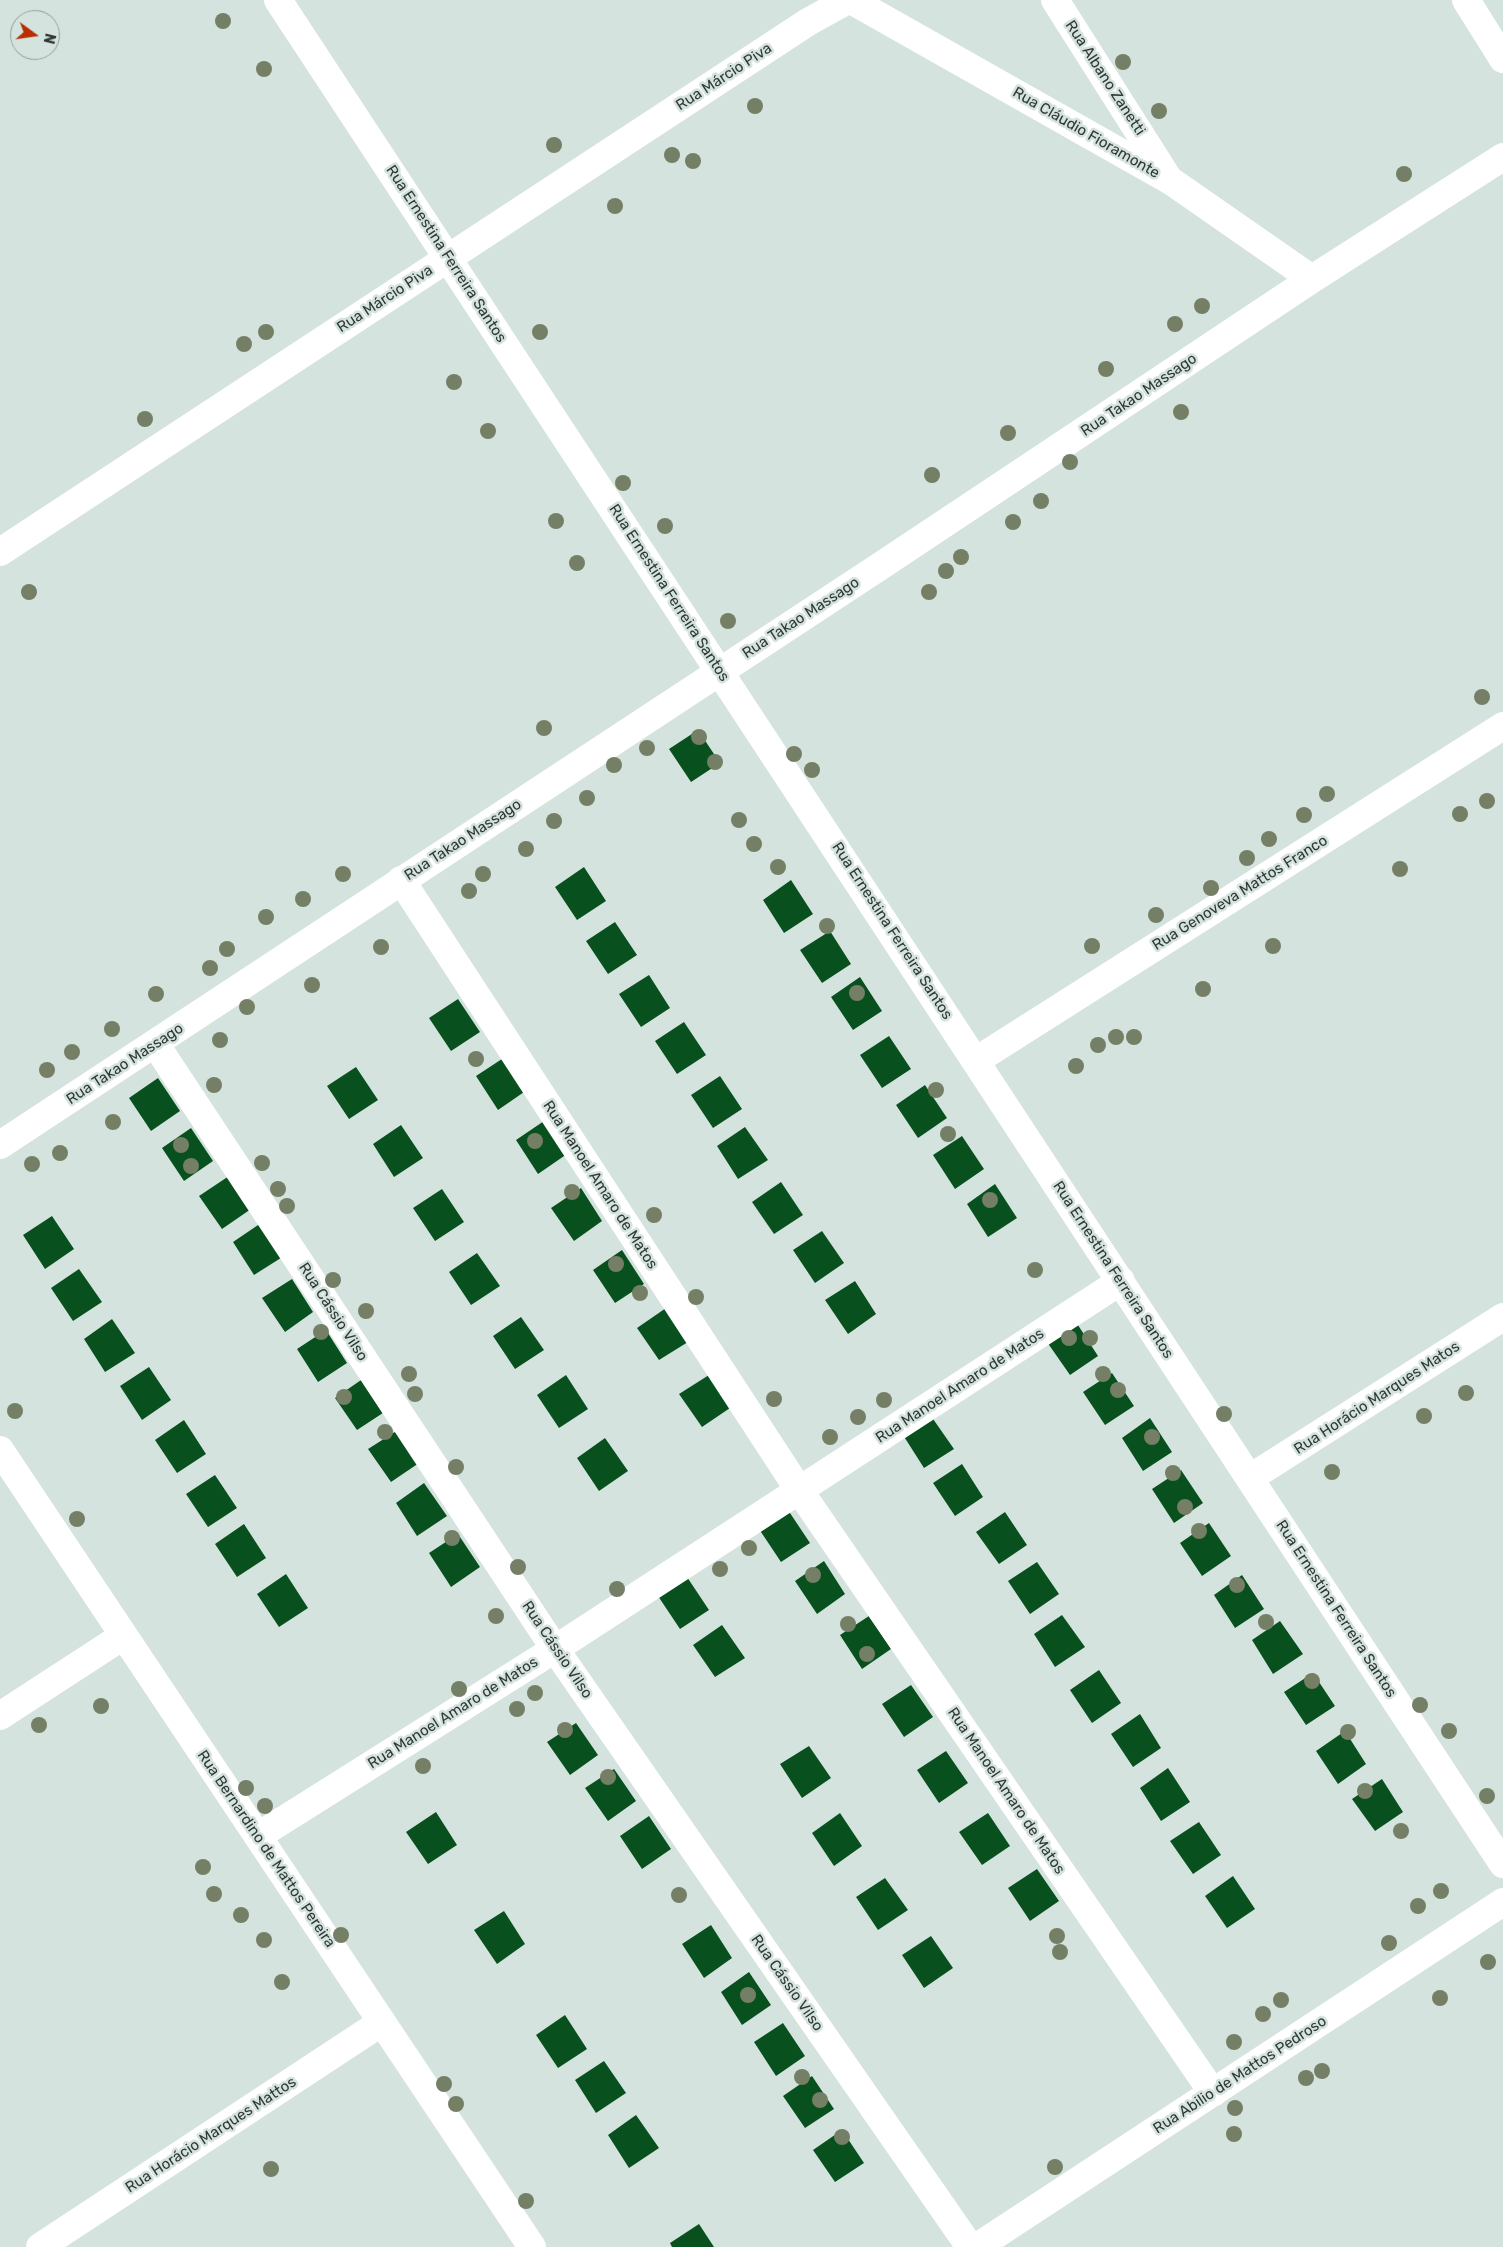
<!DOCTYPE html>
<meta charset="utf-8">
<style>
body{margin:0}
#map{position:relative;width:1503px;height:2247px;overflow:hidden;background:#d4e3de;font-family:Rubik,sans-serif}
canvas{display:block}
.north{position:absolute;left:10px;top:10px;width:50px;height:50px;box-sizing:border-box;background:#d4e3de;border:1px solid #939e9a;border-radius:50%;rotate:104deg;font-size:14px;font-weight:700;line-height:20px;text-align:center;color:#313735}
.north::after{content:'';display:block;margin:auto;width:18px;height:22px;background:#b82e02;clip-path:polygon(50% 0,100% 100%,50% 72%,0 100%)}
</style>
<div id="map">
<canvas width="1503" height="2247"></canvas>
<div class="north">N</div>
</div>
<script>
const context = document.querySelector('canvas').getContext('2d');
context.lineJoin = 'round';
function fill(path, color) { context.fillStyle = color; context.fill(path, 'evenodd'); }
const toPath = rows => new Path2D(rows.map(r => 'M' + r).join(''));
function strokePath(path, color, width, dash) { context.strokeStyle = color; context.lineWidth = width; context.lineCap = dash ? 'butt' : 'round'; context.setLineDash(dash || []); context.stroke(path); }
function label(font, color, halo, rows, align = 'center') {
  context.font = font + ' Rubik,sans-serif'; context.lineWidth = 5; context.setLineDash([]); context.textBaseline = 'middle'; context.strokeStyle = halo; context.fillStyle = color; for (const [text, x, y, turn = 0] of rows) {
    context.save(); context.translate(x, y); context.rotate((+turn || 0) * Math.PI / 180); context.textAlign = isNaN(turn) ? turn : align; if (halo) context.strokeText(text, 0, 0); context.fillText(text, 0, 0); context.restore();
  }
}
const building = toPath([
 [698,730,720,763,691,782,669,749],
 [584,867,606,901,577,920,555,887],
 [791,880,813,914,784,933,763,900],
 [615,922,637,955,608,974,586,941],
 [830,931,851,964,822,983,800,950],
 [649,975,670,1008,641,1027,619,994],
 [860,977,882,1011,853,1030,831,997],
 [458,999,480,1032,451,1051,429,1018],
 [684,1022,706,1055,677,1074,655,1041],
 [889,1036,911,1069,882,1088,860,1055],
 [505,1057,527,1090,498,1110,476,1076],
 [356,1067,378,1100,349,1119,327,1086],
 [720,1076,742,1109,713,1128,691,1095],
 [158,1078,180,1111,151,1131,129,1098],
 [925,1085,947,1118,918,1138,896,1105],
 [544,1121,567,1154,538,1174,516,1140],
 [401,1125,423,1158,394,1177,373,1144],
 [745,1127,768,1160,738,1179,717,1146],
 [191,1128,213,1161,184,1181,162,1148],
 [962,1136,984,1169,955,1189,933,1155],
 [229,1176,251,1209,222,1229,199,1196],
 [781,1182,803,1215,774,1234,752,1202],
 [995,1184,1017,1218,988,1237,967,1204],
 [581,1188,602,1221,574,1241,551,1208],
 [442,1189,464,1222,435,1241,413,1208],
 [52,1216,74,1249,45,1269,23,1235],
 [261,1223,284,1256,254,1275,233,1242],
 [822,1231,844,1263,815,1283,793,1250],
 [622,1250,644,1284,615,1303,593,1270],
 [477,1253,500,1286,471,1305,449,1272],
 [79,1269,102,1302,73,1321,51,1288],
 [292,1279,313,1312,285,1332,262,1298],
 [855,1281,876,1314,848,1334,825,1300],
 [666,1308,688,1342,659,1360,637,1328],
 [521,1317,544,1350,515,1369,493,1336],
 [112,1319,135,1353,105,1372,84,1339],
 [1076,1322,1098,1356,1070,1375,1047,1342],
 [326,1330,347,1363,318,1382,297,1349],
 [149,1367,171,1400,142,1420,120,1386],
 [1112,1373,1134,1406,1105,1425,1083,1392],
 [566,1375,588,1409,559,1428,537,1395],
 [709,1375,730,1408,702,1427,679,1394],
 [364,1378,386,1411,357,1430,335,1398],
 [931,1416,954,1449,924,1468,903,1435],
 [1150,1418,1172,1452,1143,1471,1122,1438],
 [184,1420,206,1454,177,1473,155,1440],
 [398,1430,419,1463,391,1482,368,1449],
 [605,1438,628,1471,599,1491,577,1458],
 [962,1464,983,1497,955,1516,933,1483],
 [1181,1470,1203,1503,1174,1523,1152,1489],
 [215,1475,237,1508,208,1527,186,1494],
 [424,1483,447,1516,417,1536,396,1503],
 [788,1510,810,1543,781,1562,759,1529],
 [1005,1512,1027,1545,999,1564,976,1532],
 [1209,1523,1231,1556,1202,1576,1180,1543],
 [244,1524,266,1558,237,1577,215,1544],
 [458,1534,480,1567,451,1587,429,1553],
 [824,1561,845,1594,817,1614,795,1581],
 [1037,1562,1059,1594,1030,1614,1008,1581],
 [286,1574,308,1608,279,1627,257,1594],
 [1242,1575,1264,1609,1235,1628,1214,1595],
 [687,1577,709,1610,680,1629,658,1596],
 [1062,1615,1085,1647,1055,1667,1034,1634],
 [869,1616,891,1649,862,1669,840,1635],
 [1280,1621,1303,1654,1273,1674,1252,1640],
 [722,1625,745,1658,715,1677,693,1645],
 [1099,1670,1121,1703,1092,1723,1070,1690],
 [1313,1673,1335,1706,1306,1725,1284,1692],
 [911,1685,933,1717,904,1737,882,1704],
 [1140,1714,1161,1748,1133,1767,1111,1734],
 [576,1723,598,1755,570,1775,547,1742],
 [1345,1731,1366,1764,1338,1784,1316,1751],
 [809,1746,831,1778,802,1798,780,1764],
 [946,1751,968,1783,939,1803,917,1770],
 [1168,1768,1190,1802,1161,1821,1140,1788],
 [614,1769,636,1801,608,1821,585,1788],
 [1382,1779,1403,1812,1375,1831,1352,1799],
 [436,1812,457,1845,428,1864,406,1832],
 [840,1813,862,1846,834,1866,812,1833],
 [988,1813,1010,1846,982,1865,959,1832],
 [649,1816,671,1849,642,1869,620,1836],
 [1199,1822,1221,1855,1193,1874,1170,1841],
 [1037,1869,1059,1901,1030,1921,1008,1888],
 [1233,1876,1255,1909,1227,1928,1205,1896],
 [885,1878,908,1910,878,1930,856,1897],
 [504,1911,525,1944,497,1964,474,1930],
 [711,1925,732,1958,704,1978,682,1944],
 [931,1936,953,1968,924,1988,902,1955],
 [749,1972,771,2005,742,2025,721,1992],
 [565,2015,587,2049,558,2068,536,2035],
 [783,2023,805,2056,776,2076,754,2042],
 [604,2061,626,2093,596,2113,575,2080],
 [812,2076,834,2109,805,2128,783,2096],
 [636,2115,659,2148,629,2168,608,2135],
 [842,2130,864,2163,835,2182,813,2150],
 [699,2224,714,2247,672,2247,670,2243]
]);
const minor = toPath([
 [278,0,1503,1864],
 [851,0,1171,181,1312,279],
 [1055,0,1168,178],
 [0,552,808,22,848,0],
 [401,880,799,1490,1213,2093],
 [156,1045,555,1649,970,2247],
 [977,1060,1503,726],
 [0,1145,882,565,1312,279,1503,157],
 [0,1450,532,2247],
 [1250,1478,1503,1317],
 [0,1716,123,1636],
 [258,1836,555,1649,1121,1281],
 [40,2247,382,2022],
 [977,2247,1503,1902]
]);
const tertiary = toPath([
 [1466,0,1503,59]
]);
const trees = [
 [223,21],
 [1123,62],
 [264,69],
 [755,106],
 [1159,111],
 [554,145],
 [672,155],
 [693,161],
 [1404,174],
 [615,206],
 [1202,306],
 [1175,324],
 [266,332],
 [540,332],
 [244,344],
 [1106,369],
 [454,382],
 [1181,412],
 [145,419],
 [488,431],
 [1008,433],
 [1070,462],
 [932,475],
 [623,483],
 [1041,501],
 [556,521],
 [1013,522],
 [665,526],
 [961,557],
 [577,563],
 [946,571],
 [29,592],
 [929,592],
 [728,621],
 [1482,697],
 [544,728],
 [699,737],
 [647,748],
 [794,754],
 [715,762],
 [614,765],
 [812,770],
 [1327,794],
 [587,798],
 [1487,801],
 [1460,814],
 [1304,815],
 [739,820],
 [554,821],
 [1269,839],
 [754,844],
 [526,849],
 [1247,858],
 [778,867],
 [1400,869],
 [343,874],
 [483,874],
 [1211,888],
 [469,891],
 [303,899],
 [1156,915],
 [266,917],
 [827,926],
 [1092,946],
 [1273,946],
 [381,947],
 [227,949],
 [210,968],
 [312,985],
 [1203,989],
 [857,993],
 [156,994],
 [247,1007],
 [112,1029],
 [1116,1037],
 [1134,1037],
 [220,1040],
 [1098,1045],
 [72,1052],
 [476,1059],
 [1076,1066],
 [47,1070],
 [214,1085],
 [936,1090],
 [113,1122],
 [948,1134],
 [535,1141],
 [181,1145],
 [60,1153],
 [262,1163],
 [32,1164],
 [191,1166],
 [278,1189],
 [572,1192],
 [990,1200],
 [287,1206],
 [654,1215],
 [616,1264],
 [1035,1270],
 [333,1280],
 [640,1293],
 [696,1297],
 [366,1311],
 [321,1332],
 [1069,1338],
 [1090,1338],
 [409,1374],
 [1103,1374],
 [1118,1390],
 [1466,1393],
 [415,1394],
 [344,1397],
 [774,1399],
 [884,1400],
 [15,1411],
 [1224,1414],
 [1424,1416],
 [858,1417],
 [385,1432],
 [830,1437],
 [1152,1437],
 [456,1467],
 [1332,1472],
 [1173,1473],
 [1185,1507],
 [77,1519],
 [1199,1531],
 [452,1538],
 [749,1548],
 [518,1567],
 [720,1569],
 [813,1575],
 [1237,1585],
 [617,1589],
 [496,1616],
 [1266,1622],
 [848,1624],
 [867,1654],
 [1312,1681],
 [459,1689],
 [535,1693],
 [1420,1705],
 [101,1706],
 [517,1709],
 [39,1725],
 [565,1730],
 [1449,1731],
 [1348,1732],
 [423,1766],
 [608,1777],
 [246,1788],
 [1365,1791],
 [1487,1796],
 [265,1806],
 [1401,1831],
 [203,1867],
 [1441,1891],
 [214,1894],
 [679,1895],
 [1418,1906],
 [241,1915],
 [341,1935],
 [1057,1936],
 [264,1940],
 [1389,1943],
 [1060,1952],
 [1488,1962],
 [282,1982],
 [748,1995],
 [1440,1998],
 [1281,2000],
 [1263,2014],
 [1234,2042],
 [1322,2071],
 [802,2077],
 [1306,2078],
 [444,2084],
 [820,2100],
 [456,2104],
 [1235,2108],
 [1234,2134],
 [842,2137],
 [1055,2167],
 [271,2169],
 [526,2201]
];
const streetNames = [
 ["Rua Márcio Piva",724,77,-33],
 ["Rua Albano Zanetti",1105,78,57],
 ["Rua Cláudio Fioramonte",1086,133,30],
 ["Rua Ernestina Ferreira Santos",446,254,57],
 ["Rua Márcio Piva",385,299,-33],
 ["Rua Takao Massago",1139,395,-34],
 ["Rua Ernestina Ferreira Santos",669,593,57],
 ["Rua Takao Massago",801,618,-33],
 ["Rua Takao Massago",463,840,-33],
 ["Rua Genoveva Mattos Franco",1240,893,-32],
 ["Rua Ernestina Ferreira Santos",892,931,57],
 ["Rua Takao Massago",125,1064,-33],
 ["Rua Manoel Amaro de Matos",600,1185,57],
 ["Rua Ernestina Ferreira Santos",1113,1270,57],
 ["Rua Cássio Vilso",333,1312,57],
 ["Rua Manoel Amaro de Matos",960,1386,-33],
 ["Rua Horácio Marques Matos",1377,1398,-33],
 ["Rua Ernestina Ferreira Santos",1336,1609,57],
 ["Rua Cássio Vilso",557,1650,56],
 ["Rua Manoel Amaro de Matos",453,1713,-32],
 ["Rua Manoel Amaro de Matos",1006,1791,56],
 ["Rua Bernardino de Mattos Pereira",266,1849,56],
 ["Rua Cássio Vilso",787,1983,55],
 ["Rua Abilio de Mattos Pedroso",1240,2075,-33],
 ["Rua Horácio Marques Mattos",211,2135,-33]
];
fill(building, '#09501f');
strokePath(minor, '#fff', 28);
strokePath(tertiary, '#fff', 28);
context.fillStyle = '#747f66';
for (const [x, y] of trees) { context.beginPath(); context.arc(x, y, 8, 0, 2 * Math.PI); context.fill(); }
label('15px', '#313735', '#d4e3de', streetNames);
</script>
